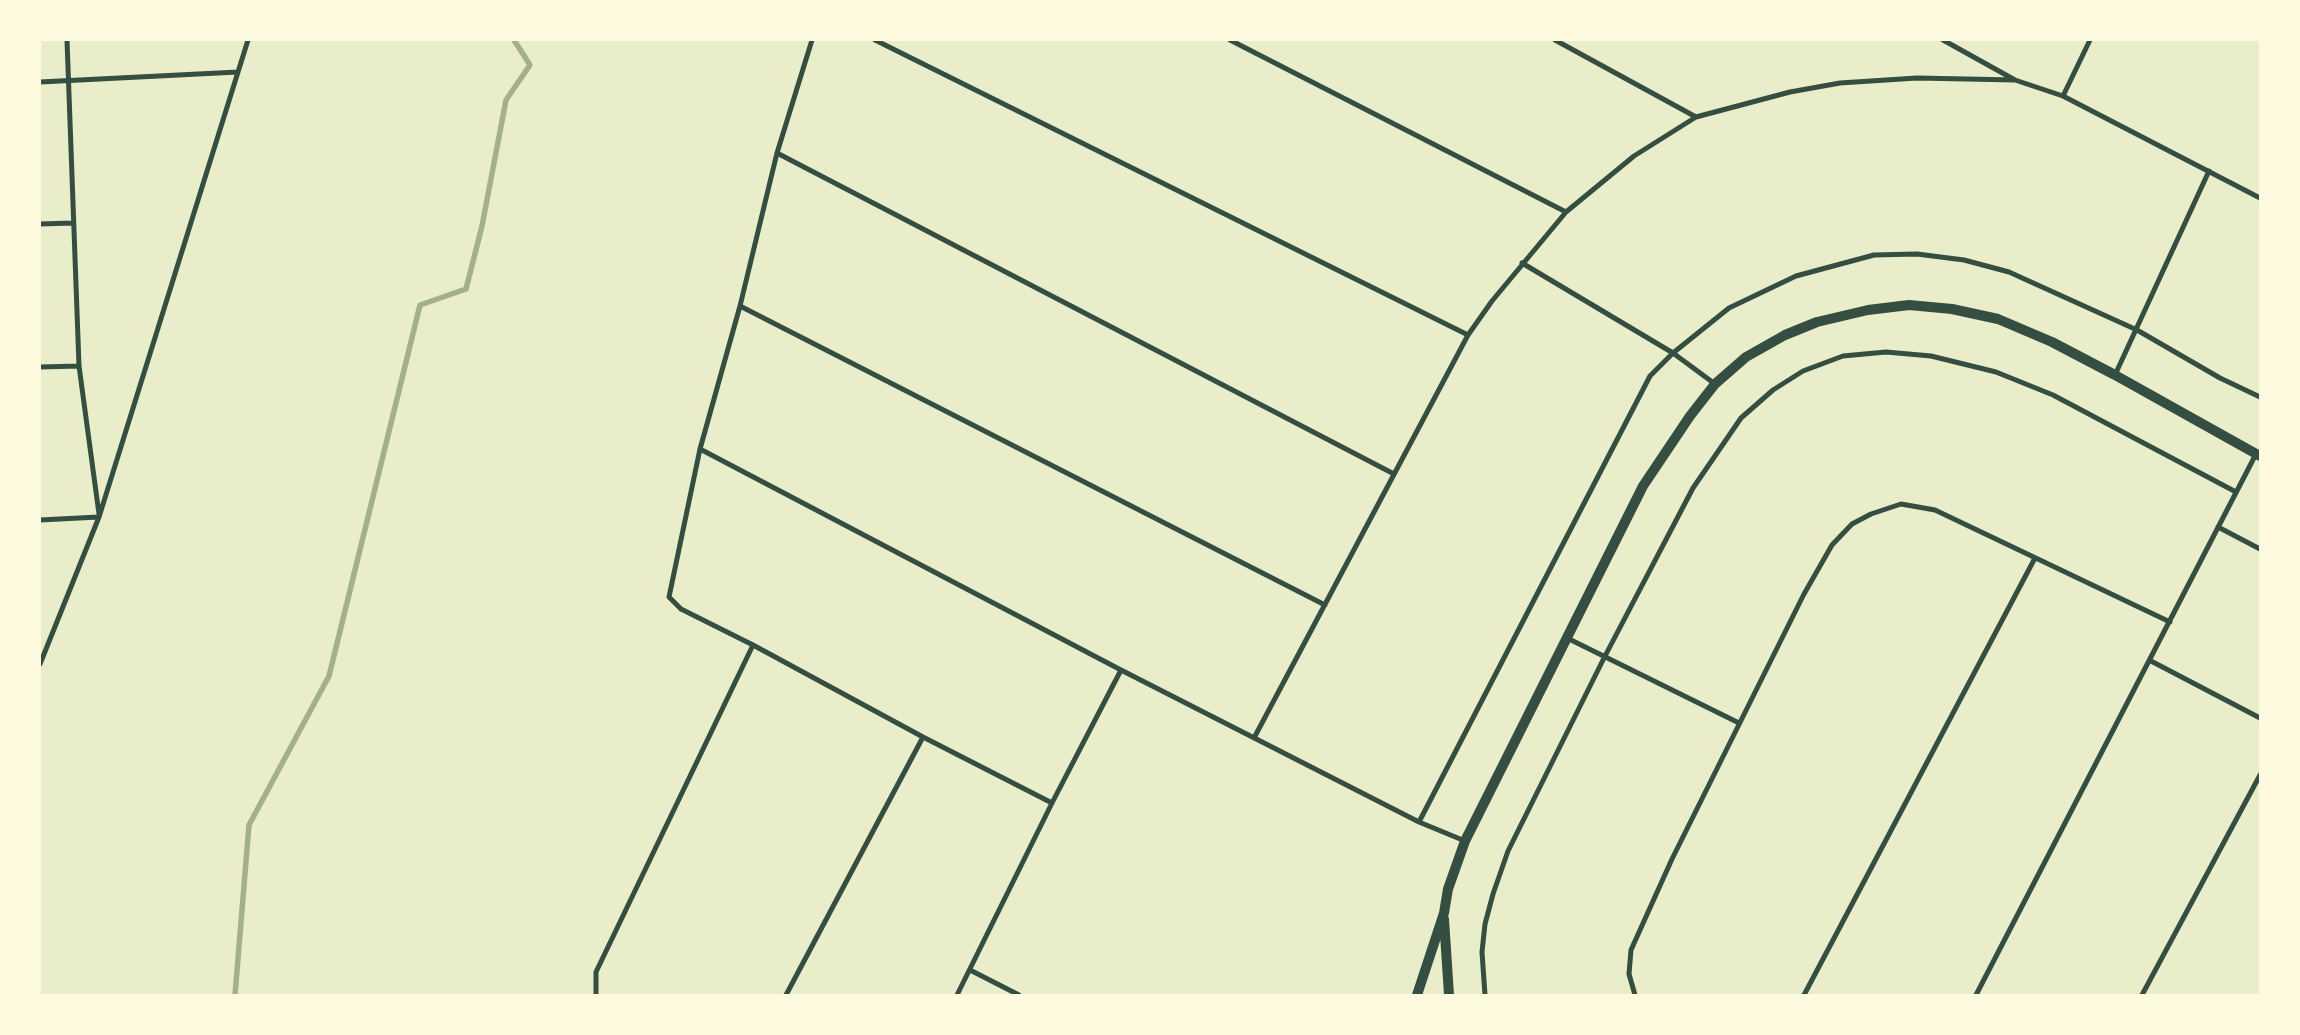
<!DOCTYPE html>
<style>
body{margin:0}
#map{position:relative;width:2300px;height:1035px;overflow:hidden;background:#e9edc9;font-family:"Source Sans 3",sans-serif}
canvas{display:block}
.frame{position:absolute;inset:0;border:41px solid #fefae0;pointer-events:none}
</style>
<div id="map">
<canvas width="2300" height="1035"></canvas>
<div class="frame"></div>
</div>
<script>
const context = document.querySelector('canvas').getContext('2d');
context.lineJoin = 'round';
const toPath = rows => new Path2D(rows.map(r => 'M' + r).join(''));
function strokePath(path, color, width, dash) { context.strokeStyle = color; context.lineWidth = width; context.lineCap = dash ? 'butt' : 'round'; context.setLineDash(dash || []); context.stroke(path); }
const stream = toPath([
 [235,995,249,825,329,676,420,305,466,289,482,226,506,100,530,65,514,40]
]);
const minor = toPath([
 [67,40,79,366,99,514],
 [812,40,777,153,740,306,700,449,669,597,681,609,753,645,923,737,1052,803],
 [875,40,1468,335],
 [1230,40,1566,212],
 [1555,40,1696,117],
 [1943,40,2015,80,2063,96,2260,198],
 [40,82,238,72],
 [2063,96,2090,40],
 [777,153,1394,474],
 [40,224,72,223],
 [1522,263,1673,353,1715,384],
 [740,306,1325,605],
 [40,367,79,366],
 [2115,375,2209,171],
 [700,449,1121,670,1419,822],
 [40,520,99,517],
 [2218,527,2260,549],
 [1567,638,1739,723],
 [2151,661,2260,718],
 [40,664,99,517,248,40],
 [1254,738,1468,335,1492,301,1566,212,1634,156,1696,117,1790,92,1840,83,1917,78,2015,80],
 [1465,841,1419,822,1650,376,1673,353,1729,308,1796,276,1874,255,1917,254,1964,260,2009,272,2137,330,2220,378,2260,397],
 [970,970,1019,995],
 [596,995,596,972,753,645],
 [786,995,923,737],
 [957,995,1052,803,1121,670],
 [1485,995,1482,952,1485,924,1493,894,1508,851,1604,658,1693,488,1741,418,1773,390,1803,371,1843,356,1886,352,1931,356,1996,372,2053,395,2236,492],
 [1635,995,1629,974,1631,950,1672,859,1804,594,1832,545,1852,524,1871,514,1901,504,1935,510,2170,622],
 [1804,995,2035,558],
 [1976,995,2256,454],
 [2142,995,2260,775]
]);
const secondary = toPath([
 [1444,919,1449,995],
 [1417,995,1444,913,1448,889,1465,841,1643,486,1690,416,1715,384,1746,357,1785,335,1817,322,1868,310,1909,305,1952,309,1998,319,2052,342,2115,375,2260,456]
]);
strokePath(stream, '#a3b18a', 5.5);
strokePath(minor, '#344e41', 5);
strokePath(secondary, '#344e41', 10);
</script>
